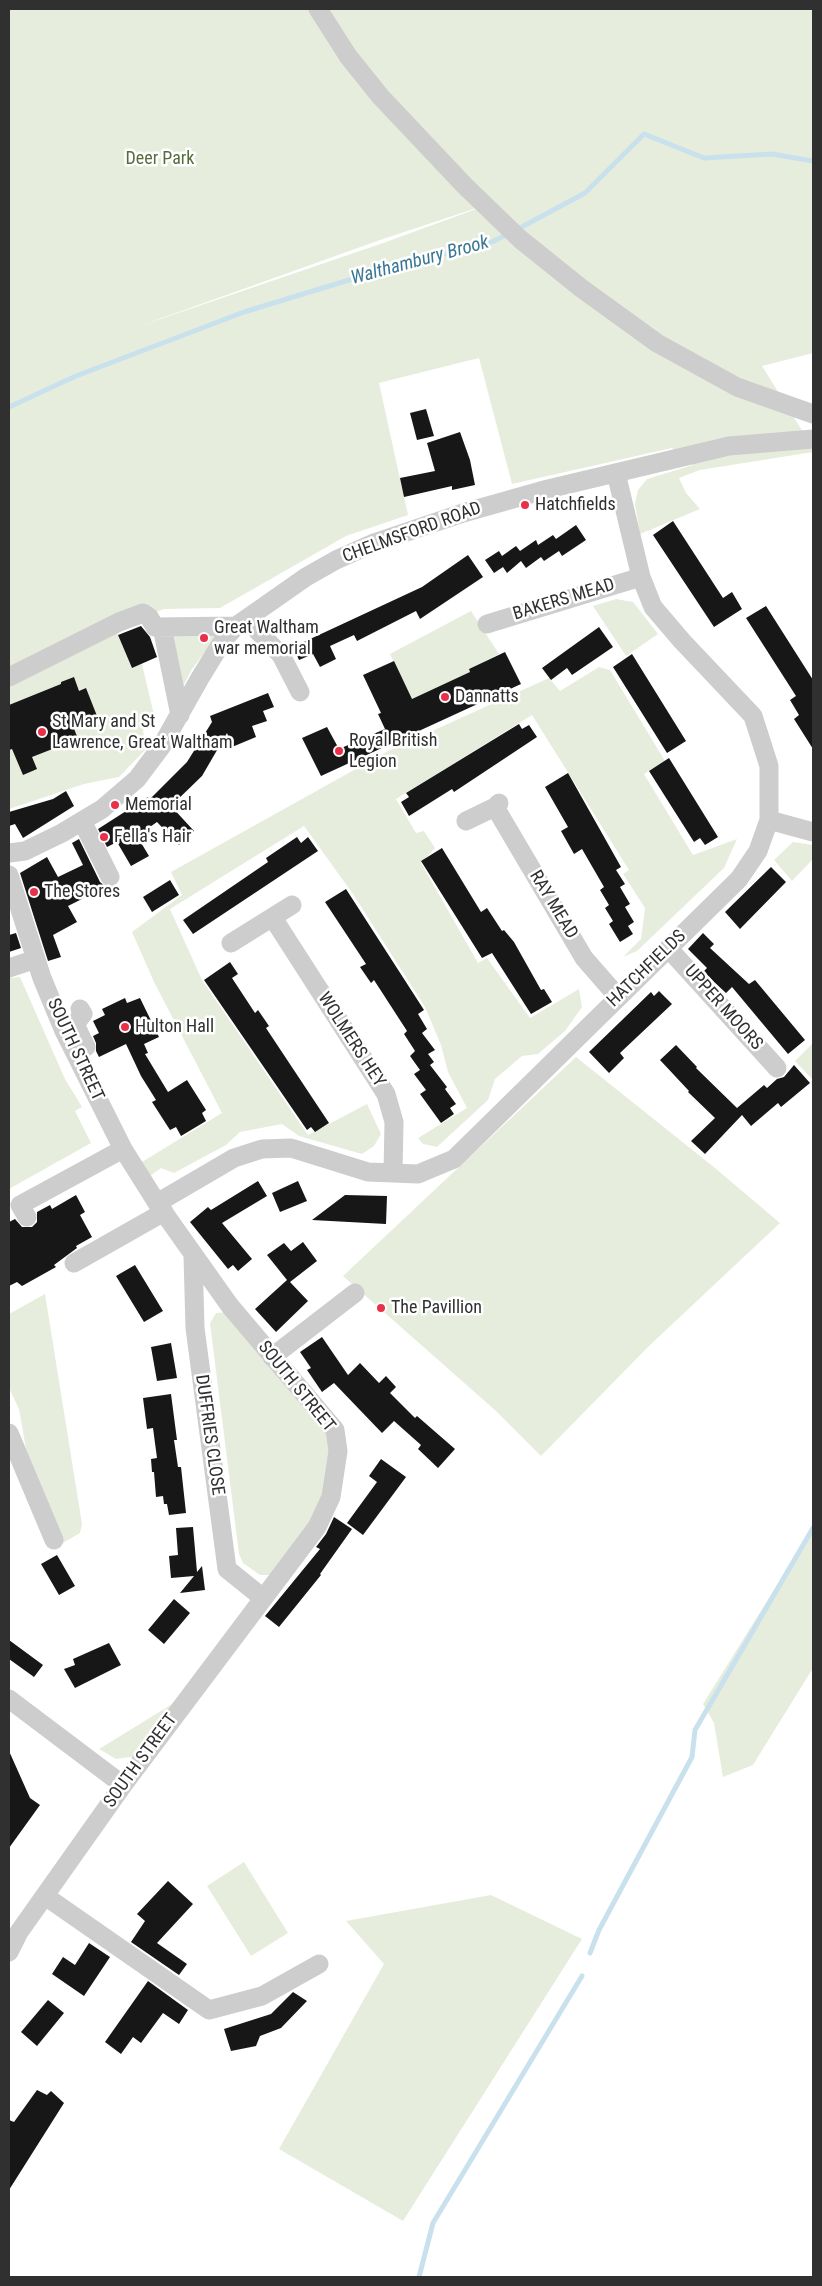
<!DOCTYPE html>
<style>
body{margin:0}
#map{position:relative;width:822px;height:2286px;overflow:hidden;background:#fff;font-family:"Roboto Condensed",sans-serif}
canvas{display:block}
.frame{position:absolute;inset:0;border:10px solid #303030;pointer-events:none}
</style>
<div id="map">
<canvas width="822" height="2286"></canvas>
<div class="frame"></div>
</div>
<script>
const context = document.querySelector('canvas').getContext('2d');
context.lineJoin = 'round';
function fill(path, color) { context.fillStyle = color; context.fill(path, 'evenodd'); }
const toPath = rows => new Path2D(rows.map(r => 'M' + r).join(''));
function strokePath(path, color, width, dash) { context.strokeStyle = color; context.lineWidth = width; context.lineCap = dash ? 'butt' : 'round'; context.setLineDash(dash || []); context.stroke(path); }
function label(font, color, halo, rows, align = 'center') {
  context.font = font + ' "Roboto Condensed",sans-serif'; context.lineWidth = 5; context.setLineDash([]); context.textBaseline = 'middle'; context.strokeStyle = halo; context.fillStyle = color; for (const [text, x, y, turn = 0] of rows) {
    context.save(); context.translate(x, y); context.rotate((+turn || 0) * Math.PI / 180); context.textAlign = isNaN(turn) ? turn : align; if (halo) context.strokeText(text, 0, 0); context.fillText(text, 0, 0); context.restore();
  }
}
const green = toPath([
 [9,9,813,9,813,353,762,366,813,448,813,452,700,470,679,478,686,493,700,509,640,534,635,504,638,490,647,479,693,465,672,448,512,484,479,358,379,383,408,515,346,536,220,608,164,609,115,628,132,668,142,664,154,715,143,730,146,749,119,777,84,784,9,809],
 [498,201,386,242,137,327,383,239],
 [616,599,633,602,658,634,626,656,593,606],
 [471,611,499,654,469,669,476,684,397,706,409,693,390,654],
 [221,631,192,669,178,696,171,633],
 [599,667,610,670,665,761,644,774,693,855,737,839,724,868,637,951,623,957,641,939,645,908,623,874,629,870,532,715,396,799,416,833,424,831,435,848,421,863,478,963,487,958,530,1018,579,989,582,1007,565,1031,538,1054,522,1056,495,1079,488,1100,437,1147,423,1144,418,1138,467,1108,448,1072,441,1045,425,1007,353,894,304,826,170,909,202,980,308,1135,367,1104,381,1134,374,1146,362,1154,299,1136,282,1124,240,1132,226,1145,174,1173,161,1168,146,1179,137,1165,222,1113,154,982,132,932,182,895,171,872,388,751,549,678,560,691],
 [793,842,813,845,813,859,792,881,774,860],
 [20,977,65,1079,82,1107,75,1111,91,1143,9,1189,9,978],
 [813,1043,813,1080,795,1061],
 [576,1057,715,1168,780,1223,649,1346,541,1456,496,1411,343,1276],
 [45,1294,82,1524,80,1533,61,1544,26,1449,19,1409,9,1388,9,1314],
 [232,1312,324,1425,330,1453,328,1490,284,1566,271,1575,260,1575,243,1563,239,1554,210,1323,216,1313],
 [813,1527,813,1668,753,1765,723,1777,714,1723,703,1704],
 [182,1698,137,1756,116,1759,99,1749],
 [244,1862,288,1933,251,1956,207,1886],
 [491,1895,582,1939,403,2221,279,2149,384,1964,346,1921]
]);
const stream = toPath([
 [516,230,585,193,644,134,704,158,772,154,813,161],
 [9,407,76,376,244,312,395,266,492,242,508,234],
 [590,1953,599,1930,692,1757,695,1730,813,1528],
 [419,2277,433,2223,582,1976]
]);
const building = toPath([
 [426,409,434,436,417,440,410,413],
 [460,432,470,460,475,485,452,490,452,486,404,497,400,478,435,471,427,443],
 [673,521,723,598,732,592,742,609,714,627,653,535],
 [576,525,586,540,562,556,559,551,544,561,541,557,526,568,521,561,507,573,503,567,494,573,485,560,499,551,502,556,516,546,520,551,536,540,538,545,553,535,556,539],
 [468,555,483,577,420,619,416,611,357,641,354,635,330,646,336,659,320,667,313,654,299,660,293,647,422,587],
 [766,606,813,680,813,749,794,719,799,715,790,700,796,696,746,618],
 [141,626,150,637,157,657,132,668,118,635],
 [599,627,613,647,572,675,567,668,551,680,542,668],
 [505,652,521,684,321,776,302,738,327,727,339,749,385,729,378,714,381,713,363,675,394,661,412,699,470,672,469,669],
 [632,654,686,741,667,753,613,667],
 [74,677,79,691,86,688,97,716,73,726,78,739,32,757,37,769,23,775,12,749,9,750,9,705,61,684,61,682],
 [268,693,274,707,263,711,267,721,252,726,256,737,232,747,227,733,202,776,171,806,194,831,179,845,157,822,137,836,149,856,131,866,117,842,107,847,98,829,148,797,149,800,187,762,212,722,210,716],
 [519,724,522,729,529,725,537,737,454,792,452,789,409,816,401,802,409,797,406,793],
 [669,758,718,837,705,845,700,838,694,842,649,771],
 [568,773,621,867,616,870,625,884,620,887,630,904,625,907,634,922,628,926,633,934,620,942,609,924,613,921,605,908,609,905,600,890,604,887,582,849,574,854,561,831,568,827,545,787],
 [66,791,74,806,23,838,15,824,9,826,9,812,53,799],
 [297,837,301,843,308,837,318,851,193,934,183,920,268,862,266,858],
 [79,839,100,882,106,887,68,906,77,922,53,935,61,957,48,961,20,873,47,857,58,877,83,865,72,843],
 [442,848,481,912,487,908,502,931,504,930,514,942,541,990,544,989,552,1002,531,1014,492,953,482,958,421,861],
 [771,867,786,882,740,929,725,912],
 [170,880,179,895,152,912,143,897],
 [346,889,424,1010,418,1014,427,1029,422,1033,435,1050,428,1054,434,1062,430,1065,447,1087,445,1089,456,1104,450,1108,454,1114,441,1123,420,1094,426,1090,414,1074,420,1070,410,1056,415,1051,404,1034,407,1031,374,980,371,983,360,967,366,964,325,902],
 [16,933,21,948,9,952,9,935],
 [703,933,714,944,710,948,749,984,755,980,805,1040,788,1054,732,987,726,993,712,980,704,971,707,968,688,949],
 [230,962,238,974,232,978,255,1013,258,1010,269,1026,266,1028,329,1123,315,1132,311,1127,307,1130,204,980],
 [659,991,672,1004,620,1053,624,1058,609,1073,589,1052,651,992,654,996],
 [125,998,127,1003,140,998,159,1037,144,1044,148,1053,145,1054,168,1092,187,1080,206,1110,202,1113,206,1121,181,1136,176,1127,170,1130,152,1102,156,1100,141,1076,126,1044,99,1057,96,1051,96,1043,93,1036,99,1033,93,1021,105,1015,102,1009],
 [676,1045,697,1067,696,1068,737,1108,764,1085,767,1088,777,1079,784,1077,794,1065,810,1083,781,1107,778,1103,751,1126,742,1115,705,1154,691,1141,715,1118,688,1092,689,1091,660,1060],
 [258,1181,267,1196,222,1223,252,1259,238,1271,233,1265,228,1269,190,1222,208,1207,211,1210],
 [298,1181,307,1201,280,1212,272,1193],
 [76,1195,85,1212,80,1215,92,1237,76,1246,77,1248,54,1265,56,1267,22,1286,17,1282,9,1286,9,1222,15,1219,22,1227,32,1227,37,1222,37,1212,50,1205,52,1209],
 [345,1195,387,1196,386,1224,312,1220],
 [303,1242,317,1261,290,1282,308,1301,276,1332,255,1309,287,1280,267,1255,284,1243,291,1251],
 [135,1265,163,1311,144,1322,116,1276],
 [322,1337,348,1375,360,1363,379,1383,386,1376,396,1387,390,1393,415,1418,417,1416,455,1449,438,1468,418,1449,421,1445,394,1421,382,1433,334,1383,322,1392,307,1370,311,1368,300,1352],
 [171,1343,177,1378,157,1381,151,1347],
 [171,1394,177,1440,174,1440,178,1467,181,1467,186,1513,169,1515,167,1504,164,1504,163,1496,156,1497,154,1472,152,1472,151,1459,157,1458,153,1428,147,1429,143,1398],
 [381,1459,406,1477,363,1535,347,1523,377,1482,369,1476],
 [334,1517,352,1529,320,1574,321,1575,279,1627,265,1616,320,1549,316,1547,326,1534],
 [193,1527,197,1572,202,1566,205,1590,180,1593,194,1576,171,1578,169,1556,178,1555,176,1528],
 [57,1555,75,1586,59,1595,41,1564],
 [174,1599,190,1613,164,1644,148,1630],
 [9,1640,43,1665,34,1677,9,1659],
 [109,1643,121,1665,75,1688,64,1669,75,1665,73,1659],
 [9,1751,30,1798,40,1805,9,1848],
 [168,1881,193,1904,157,1943,187,1964,179,1975,131,1942,145,1921,137,1914],
 [89,1943,110,1957,84,1996,52,1974,63,1957,75,1965],
 [148,1981,188,2010,179,2024,163,2013,141,2043,133,2037,121,2054,105,2042],
 [293,1992,307,2001,281,2028,260,2036,256,2046,231,2051,224,2029,271,2014],
 [48,2000,64,2013,37,2046,21,2032],
 [37,2090,47,2095,51,2091,64,2103,9,2190,9,2120,14,2122]
]);
const minor = toPath([
 [318,9,348,56,380,96,465,186,520,239,581,288,657,343,737,387,813,414],
 [246,619,281,655,300,692],
 [487,624,641,577],
 [162,627,180,715],
 [9,677,119,622,143,613,149,617,155,627,236,626],
 [495,807,584,958,618,997],
 [769,820,813,832],
 [82,821,110,877],
 [466,821,495,807,499,803],
 [9,853,25,851,62,833,102,809,137,779,161,747,200,678,222,642,236,626,306,577,336,560,374,543,463,513,548,489,729,446,813,439],
 [9,875,42,978,64,1031,123,1149,157,1203,230,1306,335,1430,338,1451,331,1497,317,1527,123,1785,19,1932,9,1952],
 [273,918,386,1094,394,1122,393,1173],
 [231,943,292,905],
 [669,949,777,1068],
 [9,968,36,959],
 [80,1009,83,1014,75,1024,86,1047],
 [157,1203,234,1158,262,1149,291,1148,368,1172,418,1174,454,1159,739,879,758,851,769,820,769,766,753,716,682,641,653,607,641,577,616,473],
 [27,1217,20,1205,123,1149],
 [193,1256,195,1328,227,1569,263,1598],
 [74,1263,164,1212],
 [272,1357,355,1293],
 [9,1433,54,1540],
 [9,1699,123,1785],
 [45,1896,209,2010,262,1996,319,1964]
]);
const markers = [
 [525,505,5,"#e83049"],
 [204,638,5,"#e83049"],
 [445,697,5,"#e83049"],
 [42,732,5,"#e83049"],
 [339,751,5,"#e83049"],
 [115,805,5,"#e83049"],
 [104,837,5,"#e83049"],
 [34,892,5,"#e83049"],
 [125,1027,5,"#e83049"],
 [381,1308,5,"#e83049"]
];
const parkNames = [
 ["Deer Park",160,159]
];
const poiNames = [
 ["Hatchfields",535,505],
 ["Great Waltham",214,628],
 ["war memorial",214,649],
 ["Dannatts",455,697],
 ["St Mary and St",52,722],
 ["Lawrence, Great Waltham",52,743],
 ["Royal British",349,741],
 ["Legion",349,762],
 ["Memorial",125,805],
 ["Fella's Hair",114,837],
 ["The Stores",44,892],
 ["Hulton Hall",135,1027],
 ["The Pavillion",391,1308]
];
const streetNames = [
 ["CHELMSFORD ROAD",412,533,-20],
 ["BAKERS MEAD",564,600,-17],
 ["RAY MEAD",553,905,59],
 ["HATCHFIELDS",647,969,-44],
 ["UPPER MOORS",723,1008,48],
 ["WOLMERS HEY",351,1040,57],
 ["SOUTH STREET",75,1050,65],
 ["SOUTH STREET",296,1387,51],
 ["DUFFRIES CLOSE",209,1435,82],
 ["SOUTH STREET",141,1761,-54]
];
const waterNames = [
 ["Walthambury Brook",420,261,-15]
];
fill(green, '#e7eddd');
strokePath(stream, '#c9e1ed', 5);
fill(building, '#171717');
strokePath(minor, '#cdcdcd', 19);
for (const [x, y, r, color] of markers) { const dot = new Path2D(); dot.arc(x, y, r, 0, 2 * Math.PI); context.fillStyle = color; context.fill(dot); strokePath(dot, '#fff', 2); }
label('18px', '#566c3c', '#fff', parkNames);
label('18px', '#303030', '#fff', poiNames, 'left');
label('18px', '#303030', '#fff', streetNames);
label('italic 19px', '#3b7794', '#fff', waterNames);
</script>
